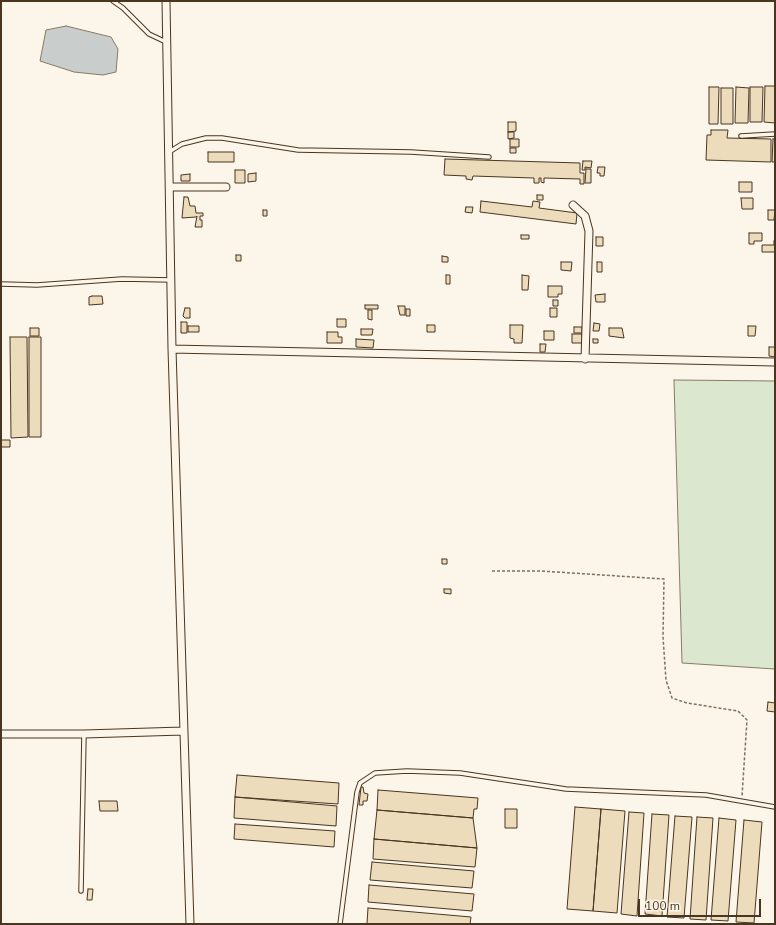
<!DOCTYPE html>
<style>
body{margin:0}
#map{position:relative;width:776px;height:925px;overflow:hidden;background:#fbf6e9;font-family:"Nunito Sans",sans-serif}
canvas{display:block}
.frame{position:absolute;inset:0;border:2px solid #4a3520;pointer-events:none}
.scale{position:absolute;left:638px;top:899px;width:123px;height:18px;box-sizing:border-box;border:2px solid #4a3520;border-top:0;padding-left:5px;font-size:12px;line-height:14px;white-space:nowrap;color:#4a3520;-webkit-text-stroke:3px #fbf6e9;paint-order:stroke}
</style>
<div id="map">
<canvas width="776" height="925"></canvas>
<div class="frame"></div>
<div class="scale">100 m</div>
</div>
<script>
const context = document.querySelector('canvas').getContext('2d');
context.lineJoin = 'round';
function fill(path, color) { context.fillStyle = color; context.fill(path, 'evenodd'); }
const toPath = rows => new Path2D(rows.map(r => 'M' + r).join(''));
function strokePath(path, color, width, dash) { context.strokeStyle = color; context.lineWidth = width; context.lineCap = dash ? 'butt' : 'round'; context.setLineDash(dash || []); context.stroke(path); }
const green = toPath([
 [674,380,775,381,775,669,682,663,674,380]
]);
const water = toPath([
 [66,26,111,37,118,49,116,72,103,75,74,72,40,61,46,30,66,26]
]);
const building = toPath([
 [765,86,775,86,775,123,764,122,765,86],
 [709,87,719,87,718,124,709,124,709,87],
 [736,87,749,88,748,123,735,123,736,87],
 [750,87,763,87,762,122,750,122,750,87],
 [721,88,733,88,733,124,721,124,721,88],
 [508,122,516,122,516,131,508,132,508,122],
 [711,130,728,130,727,138,771,139,771,162,706,160,707,135,711,135,711,130],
 [508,132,514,132,514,138,508,139,508,132],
 [510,139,519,139,519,147,510,147,510,139],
 [773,139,775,139,775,162,772,162,773,139],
 [510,148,516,148,516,153,510,153,510,148],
 [208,152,234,152,234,162,208,162,208,152],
 [445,159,580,163,580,173,584,173,584,184,580,184,580,179,544,178,544,183,541,182,541,178,539,178,539,183,534,183,534,178,473,176,472,180,466,179,466,176,444,175,445,159],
 [583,161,592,161,591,168,585,167,585,170,582,170,583,161],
 [598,167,605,167,604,176,600,176,600,173,597,173,598,167],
 [586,169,591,169,591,183,585,183,586,169],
 [235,170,245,170,245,183,235,183,235,170],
 [256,173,256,181,248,182,248,174,256,173],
 [190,174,190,181,181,181,181,175,190,174],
 [739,182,752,182,752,192,739,192,739,182],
 [537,195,543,195,543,200,537,200,537,195],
 [184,197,188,197,190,206,195,206,196,213,203,213,203,216,200,216,200,220,202,220,202,227,195,227,197,216,196,217,182,218,184,197],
 [741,198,753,198,753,209,742,209,741,198],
 [481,201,532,207,533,201,540,202,539,208,577,213,576,224,480,212,481,201],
 [466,207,473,207,472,213,465,212,466,207],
 [263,210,267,210,267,216,263,216,263,210],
 [768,210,775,210,774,220,768,220,768,210],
 [749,233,762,233,762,241,754,241,754,244,749,244,749,233],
 [521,235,529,235,529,239,521,239,521,235],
 [596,237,603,237,603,246,596,246,596,237],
 [774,241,775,241,775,252,762,252,762,245,774,245,774,241],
 [236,255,241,255,241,261,236,261,236,255],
 [442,256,448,257,448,262,442,262,442,256],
 [561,262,572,262,571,271,561,270,561,262],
 [597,262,602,262,602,272,597,272,597,262],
 [446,275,450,275,450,284,446,284,446,275],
 [522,275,529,276,528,290,522,290,522,275],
 [548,286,562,286,562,294,558,294,558,297,548,297,548,286],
 [605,294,605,302,596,302,595,295,605,294],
 [92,296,102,296,103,304,89,305,89,297,92,296],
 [553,300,558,300,558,306,553,306,553,300],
 [365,305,378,305,378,309,365,309,365,305],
 [398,306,405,306,405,315,400,315,398,306],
 [185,308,190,308,190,318,185,318,183,316,185,308],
 [550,308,557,308,557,317,550,317,550,308],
 [406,309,410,309,410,316,406,316,406,309],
 [368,310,372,310,372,320,368,319,368,310],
 [337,319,346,319,346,327,337,327,337,319],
 [181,322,187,322,187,333,181,333,181,322],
 [594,323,600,324,599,331,593,331,594,323],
 [427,325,435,325,435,332,427,332,427,325],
 [510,325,523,325,522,343,514,343,514,339,510,338,510,325],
 [188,326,199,326,199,332,188,332,188,326],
 [748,326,756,326,755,336,748,336,748,326],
 [574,327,582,327,582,333,574,333,574,327],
 [30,328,39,328,39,336,30,336,30,328],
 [609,328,622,328,624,338,609,336,609,328],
 [361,329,373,329,372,335,361,335,361,329],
 [544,331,554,331,554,340,544,340,544,331],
 [327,332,338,332,338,337,342,337,342,343,327,343,327,332],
 [572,334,582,334,582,343,572,343,572,334],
 [10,337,27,337,28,437,11,438,10,337],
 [29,337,41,337,41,437,29,437,29,337],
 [356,339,374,340,373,348,356,347,356,339],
 [593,339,598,339,598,343,593,343,593,339],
 [540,344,546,344,545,352,540,352,540,344],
 [769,347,775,347,775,357,769,356,769,347],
 [1,440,10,440,10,447,1,447,1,440],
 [442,559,447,559,447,564,442,564,442,559],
 [444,589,451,589,451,594,444,593,444,589],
 [768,702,775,703,775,712,767,711,768,702],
 [237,775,339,783,338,804,235,797,237,775],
 [361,787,363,787,364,793,368,794,367,801,363,801,363,805,359,805,361,787],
 [378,790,478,798,477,809,474,809,473,818,377,810,378,790],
 [235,797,337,806,336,826,234,818,235,797],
 [99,801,117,801,118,811,100,811,99,801],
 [575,807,601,809,593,911,567,909,575,807],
 [505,809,517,809,517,828,505,828,505,809],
 [601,809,625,811,617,913,593,911,601,809],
 [377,810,473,818,477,848,374,839,377,810],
 [629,812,644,813,637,916,621,914,629,812],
 [652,814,669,815,662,916,645,914,652,814],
 [675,816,692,817,684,918,667,917,675,816],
 [697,817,713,818,706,920,690,919,697,817],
 [719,818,736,820,728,921,711,920,719,818],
 [744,820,762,822,754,923,736,922,744,820],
 [235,824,335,831,334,847,234,839,235,824],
 [374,839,477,848,475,867,373,859,374,839],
 [372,862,474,871,472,888,370,880,372,862],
 [369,885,474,894,472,911,368,902,369,885],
 [88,889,93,889,92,900,87,900,88,889],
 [368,908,471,917,470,924,367,924,368,908]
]);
const path = toPath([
 [492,571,541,571,664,579,663,637,666,680,672,698,687,703,738,711,747,720,742,796]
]);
const lane = toPath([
 [113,1,123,8,149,34,166,42],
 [741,136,775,134],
 [169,152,182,144,206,138,222,138,298,150,411,152,489,157],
 [1,284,37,285,122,279,171,280],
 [81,891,84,734],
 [340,924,357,792,360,783,375,773,407,771,460,773,566,789,706,795,775,807]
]);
const street = toPath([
 [166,1,172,349,190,924],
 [170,187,226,187],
 [573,205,585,216,589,231,585,359],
 [172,349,775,362],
 [1,734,84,734,183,731]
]);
fill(green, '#dce7d0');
strokePath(green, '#887966', 1);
fill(water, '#c9cecd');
strokePath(water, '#887966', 1);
fill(building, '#ecdcbc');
strokePath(building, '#4a3520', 1);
strokePath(lane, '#4a3520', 5.5);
strokePath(street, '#4a3520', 9);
strokePath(path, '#7f6f5c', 1.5, [3, 2]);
strokePath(lane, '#fbf6e9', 3.5);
strokePath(street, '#fbf6e9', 7);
</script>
